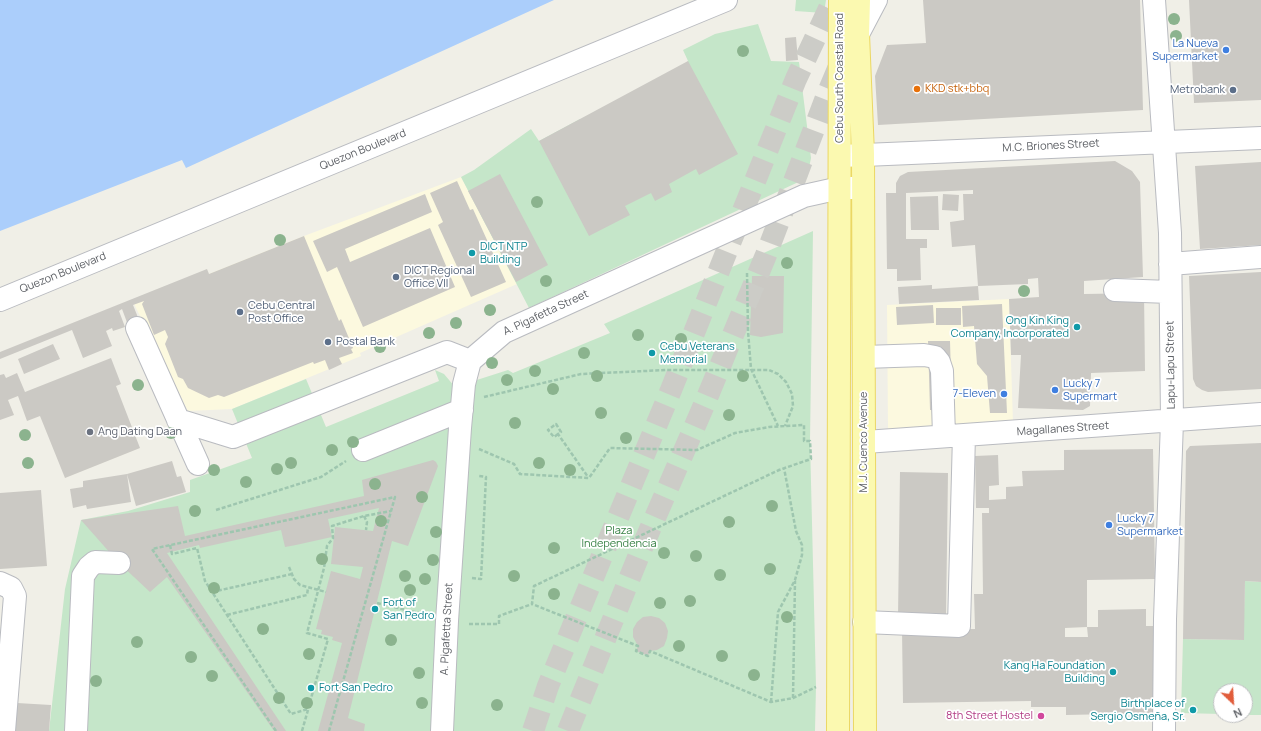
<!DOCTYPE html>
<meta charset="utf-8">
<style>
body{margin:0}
#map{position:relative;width:1261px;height:731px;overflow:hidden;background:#f0efe7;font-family:Manrope,sans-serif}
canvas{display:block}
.north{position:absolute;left:1213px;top:683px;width:40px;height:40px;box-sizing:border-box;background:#fff;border:1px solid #bfc0c2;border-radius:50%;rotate:155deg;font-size:11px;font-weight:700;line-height:16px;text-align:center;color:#5e6166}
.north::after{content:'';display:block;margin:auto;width:14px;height:18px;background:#e15d3b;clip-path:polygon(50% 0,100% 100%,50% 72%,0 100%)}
</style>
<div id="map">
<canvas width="1261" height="731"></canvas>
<div class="north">N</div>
</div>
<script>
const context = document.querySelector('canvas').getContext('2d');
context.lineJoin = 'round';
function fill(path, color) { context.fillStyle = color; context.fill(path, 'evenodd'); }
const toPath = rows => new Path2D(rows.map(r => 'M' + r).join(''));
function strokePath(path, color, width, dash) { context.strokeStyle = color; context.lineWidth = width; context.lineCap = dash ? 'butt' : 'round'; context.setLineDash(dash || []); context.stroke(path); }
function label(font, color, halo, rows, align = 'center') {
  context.font = font + ' Manrope,sans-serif'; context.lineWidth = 3.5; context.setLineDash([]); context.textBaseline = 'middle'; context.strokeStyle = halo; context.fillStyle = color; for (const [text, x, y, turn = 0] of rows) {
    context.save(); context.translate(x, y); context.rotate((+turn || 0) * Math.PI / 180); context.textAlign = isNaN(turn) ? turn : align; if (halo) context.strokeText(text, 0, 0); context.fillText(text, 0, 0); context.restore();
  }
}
const commercial = toPath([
 [461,177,517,284,360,353,361,356,232,409,188,411,134,304,304,236],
 [1009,299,1013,423,888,429,887,305]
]);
const green = toPath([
 [796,0,826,0,824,13,795,11],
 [758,24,771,61,799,62,811,158,807,178,529,308,461,177,474,170,531,129,539,141,580,119,605,164,688,61,683,50,715,34],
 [813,231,810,441,816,686,815,731,49,731,65,589,81,520,128,511,190,492,190,480,252,458,232,409,306,379,326,427,439,381,435,370,444,374,455,387,508,370,513,373,610,333,604,324],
 [1245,581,1261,582,1261,715,1245,715,1245,691,1221,691,1221,714,1181,713,1183,639,1243,640]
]);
const water = toPath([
 [0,0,554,0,186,168,182,160,0,231]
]);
const building = toPath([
 [923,0,1140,0,1143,110,878,125,875,76,887,45,926,43],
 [1189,0,1261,0,1261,100,1194,103],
 [796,37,798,60,786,61,785,38],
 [688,61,738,154,699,175,696,169,669,184,672,192,655,201,651,193,625,206,630,215,589,236,539,141],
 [1115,161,1132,171,1140,182,1143,277,1084,281,1084,294,1144,293,1145,371,1091,373,1090,406,1083,410,1018,408,1021,355,1011,355,1009,299,1039,297,1038,278,1028,279,1028,284,978,286,975,245,952,247,950,222,964,220,963,194,973,194,973,190,906,193,906,239,927,239,927,248,920,248,921,280,897,281,897,269,887,269,886,193,896,193,896,183,900,176,908,172],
 [1261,162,1261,245,1200,249,1195,166],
 [500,174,548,265,516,282,468,191],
 [457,181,470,210,473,209,506,282,471,297,438,225,443,222,430,193],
 [425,194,432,212,345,249,350,262,430,228,455,287,363,327,337,267,327,272,313,241],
 [943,194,959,195,958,211,942,210],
 [938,196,939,230,911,230,910,197],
 [304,236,339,321,341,319,353,348,351,349,353,353,339,358,342,364,329,370,325,360,314,364,313,362,224,397,218,395,209,398,188,388,183,379,178,377,165,344,168,337,165,330,154,335,142,304,144,301,133,305,139,320,128,325,122,309,119,311,125,327,113,331,112,328,106,331,112,346,83,358,72,330,0,359,0,352,207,269,209,274],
 [1261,272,1261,389,1208,392,1202,390,1196,386,1193,379,1189,276],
 [752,276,784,276,783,333,761,337,750,335],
 [932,285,932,289,978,286,979,300,899,304,898,287],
 [1002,304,1007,413,990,413,987,376,977,364,974,326,963,327,962,306],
 [933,305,934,323,897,325,896,307],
 [936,308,961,308,961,325,936,325],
 [928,341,950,341,952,410,930,410],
 [53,344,60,359,24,374,18,359],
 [111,358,121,384,116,386,140,448,65,478,40,416,27,421,18,396,8,400,14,415,0,420,0,375,4,374,6,378,17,373,25,392],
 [1261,443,1261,582,1245,581,1244,640,1183,639,1186,451,1190,446],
 [1153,449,1155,579,1087,580,1087,627,1098,627,1098,610,1146,609,1146,626,1160,626,1160,713,1066,715,1066,707,1031,707,1031,701,903,703,902,630,975,629,974,594,983,594,982,513,989,513,989,508,976,508,975,456,998,455,999,485,989,486,989,500,1006,499,1006,487,1023,486,1022,471,1064,470,1064,450],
 [1087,627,1088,637,1065,637,1065,628],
 [433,460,436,462,438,466,408,546,392,541,348,718,365,724,364,731,318,731,342,643,332,640,333,637,321,634,322,630,316,629,331,571,360,579,363,567,331,564,335,527,373,531,379,508,328,519,332,537,296,545,285,547,281,530,200,548,199,545,167,553,286,731,274,731,167,577,150,592,119,563,81,520,178,506,185,536,364,496,362,480],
 [172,461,177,477,181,476,186,492,136,506,127,474],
 [900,472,948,473,946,618,898,617],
 [127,474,131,502,87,509,86,505,73,508,70,489,83,487,83,481],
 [41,490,47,566,0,569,0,493],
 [651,616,659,618,665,623,668,631,667,638,664,646,657,650,650,651,648,656,636,651,638,646,633,637,633,629,637,622,643,617],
 [17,703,51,705,49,731,15,731]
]);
const highwayTunnel = toPath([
 [533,731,548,686,671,390,796,79,833,0],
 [568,731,641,550,704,405,766,255,827,95,840,64]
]);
const path = toPath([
 [747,273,748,331,751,369,778,426],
 [484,397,581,374,666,370,769,370,778,374,786,382,792,394,793,406,785,426],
 [558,434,554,437,548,430,556,424,561,432,558,434,588,477],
 [479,449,514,464,520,474,589,478,610,448,697,450,735,433,769,427,804,425,804,441,810,441,811,459,779,470,534,586,532,604,638,646,636,651,648,656,650,651,771,702,793,698,816,687],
 [216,510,321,477,346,461],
 [364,516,367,522,366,530],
 [170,545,172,554,197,548,205,581,291,714,308,709,328,639,307,633,324,568,327,546,333,538,332,526,364,516,391,511],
 [289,567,294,579,300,585,326,592],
 [472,578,481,579,486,477,479,476],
 [212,592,292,574],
 [377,603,427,615],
 [227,615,307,595,308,588],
 [469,624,499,624,499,616,532,604],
 [793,698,795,581],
 [771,702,778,612,795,580,802,555,802,545,796,531,784,468],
 [276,731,152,549,395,497,329,731],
 [302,731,308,710]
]);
const minor = toPath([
 [1154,0,1170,233,1172,421,1165,619,1164,731],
 [856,38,876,0],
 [841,156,1261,138],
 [1170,264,1261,257],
 [1115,290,1170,292],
 [0,300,726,0],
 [137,328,198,464],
 [864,357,924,355,935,357,939,362,942,371,944,436],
 [178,420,233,437,447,352,470,361],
 [865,442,1261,414],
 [363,450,462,410],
 [0,583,11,588,15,596,4,731],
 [864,622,959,626,964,435],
 [76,731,83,576,89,567,95,562,119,563],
 [442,731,447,621,460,428,464,384,470,361,504,332,804,196,840,188,862,188]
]);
const major = toPath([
 [859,0,858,34,863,154,865,731],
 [838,731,840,0]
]);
const trees = [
 [1174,19],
 [1176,36],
 [743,51],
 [537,202],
 [280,240],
 [787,263],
 [546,281],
 [1024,291],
 [490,310],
 [456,323],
 [429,333],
 [638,335],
 [681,339],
 [380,347],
 [584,353],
 [492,363],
 [535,371],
 [597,376],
 [743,376],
 [507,380],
 [138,385],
 [553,389],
 [601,413],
 [729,415],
 [515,423],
 [171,433],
 [25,435],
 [626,438],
 [353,442],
 [332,450],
 [28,463],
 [291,463],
 [539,463],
 [277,469],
 [214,470],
 [570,470],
 [246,482],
 [375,484],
 [422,497],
 [772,506],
 [195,511],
 [381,521],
 [729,522],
 [436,532],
 [554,548],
 [664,553],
 [696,556],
 [322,559],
 [433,560],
 [770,569],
 [720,575],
 [405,576],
 [514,576],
 [425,579],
 [214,588],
 [410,590],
 [554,594],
 [690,601],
 [660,603],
 [787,617],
 [263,629],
 [391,640],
 [137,642],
 [679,646],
 [309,654],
 [722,656],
 [191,657],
 [419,673],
 [754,675],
 [212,676],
 [96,681],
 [279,698],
 [307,703],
 [422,703],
 [497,705]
];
const markers = [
 [1226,50,4,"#3f7fe0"],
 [917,89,4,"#e8710a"],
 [1233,90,4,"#5c6f8a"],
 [472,253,4,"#0f9aa8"],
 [396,277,4,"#5c6f8a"],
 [240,312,4,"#5c6f8a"],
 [1077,327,4,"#0f9aa8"],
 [328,342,4,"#5c6f8a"],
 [652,353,4,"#0f9aa8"],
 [1055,390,4,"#3f7fe0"],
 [1004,394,4,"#3f7fe0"],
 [90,432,4,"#6b7280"],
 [1109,525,4,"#3f7fe0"],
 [375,609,4,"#0f9aa8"],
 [1113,672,4,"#0f9aa8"],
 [311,688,4,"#0f9aa8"],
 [1193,710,4,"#0f9aa8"],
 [1041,716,4,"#d1479c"]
];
const shopNames = [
 ["La Nueva",1218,44],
 ["Supermarket",1218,57],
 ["Lucky 7",1063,384,"left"],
 ["Supermart",1063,397,"left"],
 ["7-Eleven",996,394],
 ["Lucky 7",1117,519,"left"],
 ["Supermarket",1117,532,"left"]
];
const streetNames = [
 ["Cebu South Coastal Road",840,78,-90],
 ["M.C. Briones Street",1051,146,-3],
 ["Quezon Boulevard",363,150,-22],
 ["Quezon Boulevard",63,273,-22],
 ["A. Pigafetta Street",546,313,-25],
 ["Lapu-Lapu Street",1171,365,-91],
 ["Magallanes Street",1063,429,-4],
 ["M.J. Cuenco Avenue",864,442,-90],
 ["A. Pigafetta Street",447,629,-87]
];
const foodNames = [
 ["KKD stk+bbq",925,89]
];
const serviceNames = [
 ["Metrobank",1225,90,"right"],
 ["DICT Regional",404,271],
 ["Office VII",404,284],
 ["Cebu Central",248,306],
 ["Post Office",248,319],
 ["Postal Bank",336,342]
];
const cultureNames = [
 ["DICT NTP",480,247],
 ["Building",480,260],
 ["Ong Kin King",1069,321,"right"],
 ["Company, Incorporated",1069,334,"right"],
 ["Cebu Veterans",660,347],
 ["Memorial",660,360],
 ["Fort of",383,603],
 ["San Pedro",383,616],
 ["Kang Ha Foundation",1105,666,"right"],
 ["Building",1105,679,"right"],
 ["Fort San Pedro",319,688],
 ["Birthplace of",1185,704,"right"],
 ["Sergio Osmeña, Sr.",1185,717,"right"]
];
const worshipNames = [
 ["Ang Dating Daan",98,432]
];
const parkNames = [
 ["Plaza",619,531],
 ["Independencia",619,544]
];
const hotelNames = [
 ["8th Street Hostel",1033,716]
];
fill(commercial, '#fcf9df');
fill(green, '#c5e6c9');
fill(water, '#abcefb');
fill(building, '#cbc9c4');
strokePath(highwayTunnel, '#ccccc7', 22, [22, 11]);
strokePath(minor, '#b9bbc0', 24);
strokePath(major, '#ebd764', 24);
strokePath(path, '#9ec6af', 2.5, [4, 2]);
strokePath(minor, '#fff', 22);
strokePath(major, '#fbf9b0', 22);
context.fillStyle = '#8bb38e';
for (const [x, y] of trees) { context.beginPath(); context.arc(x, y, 6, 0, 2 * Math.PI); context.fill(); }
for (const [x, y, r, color] of markers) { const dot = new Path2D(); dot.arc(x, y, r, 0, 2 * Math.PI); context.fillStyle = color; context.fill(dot); strokePath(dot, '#fff', 1.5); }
label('11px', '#366cbe', '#fff', shopNames, 'right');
label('11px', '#5e6166', '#fff', streetNames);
label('11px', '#c56008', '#fff', foodNames, 'left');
label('11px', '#4e5e75', '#fff', serviceNames, 'left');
label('11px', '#0d838f', '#fff', cultureNames, 'left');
label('11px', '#5b616d', '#fff', worshipNames, 'left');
label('11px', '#398246', '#fff', parkNames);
label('11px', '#b23c85', '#fff', hotelNames, 'right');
</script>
